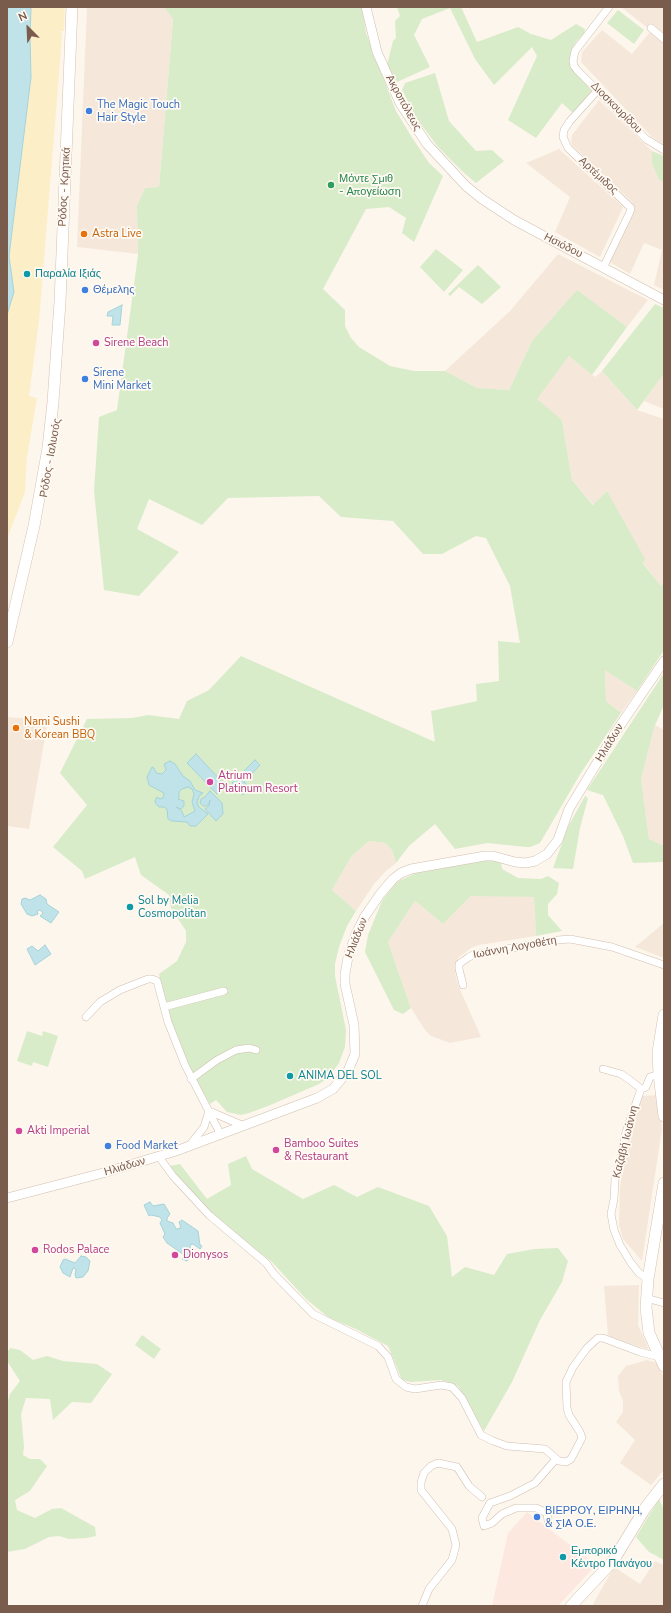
<!DOCTYPE html>
<meta charset="utf-8">
<style>
body{margin:0}
#map{position:relative;width:671px;height:1613px;overflow:hidden;background:#fdf6ec;font-family:"Nunito Sans",sans-serif}
canvas{display:block}
.frame{position:absolute;inset:0;border:8px solid #7a5c4d;pointer-events:none}
.north{position:absolute;left:8px;top:8px;width:40px;height:40px;-webkit-text-stroke:3px #fffaf3;paint-order:stroke;rotate:336deg;font-size:11px;font-weight:700;line-height:16px;text-align:center;color:#7a5c4d}
.north::after{content:'';display:block;margin:auto;width:14px;height:18px;background:#7a5c4d;clip-path:polygon(50% 0,100% 100%,50% 72%,0 100%)}
</style>
<div id="map">
<canvas width="671" height="1613"></canvas>
<div class="frame"></div>
<div class="north">N</div>
</div>
<script>
const context = document.querySelector('canvas').getContext('2d');
context.lineJoin = 'round';
function fill(path, color) { context.fillStyle = color; context.fill(path, 'evenodd'); }
const toPath = rows => new Path2D(rows.map(r => 'M' + r).join(''));
function strokePath(path, color, width, dash) { context.strokeStyle = color; context.lineWidth = width; context.lineCap = dash ? 'butt' : 'round'; context.setLineDash(dash || []); context.stroke(path); }
function label(font, color, halo, rows, align = 'center') {
  context.font = font + ' "Nunito Sans",sans-serif'; context.lineWidth = 3.5; context.setLineDash([]); context.textBaseline = 'middle'; context.strokeStyle = halo; context.fillStyle = color; for (const [text, x, y, turn = 0] of rows) {
    context.save(); context.translate(x, y); context.rotate((+turn || 0) * Math.PI / 180); context.textAlign = isNaN(turn) ? turn : align; if (halo) context.strokeText(text, 0, 0); context.fillText(text, 0, 0); context.restore();
  }
}
const residential = toPath([
 [87,7,164,7,173,18,159,187,145,188,137,206,138,254,77,247],
 [621,7,664,7,664,34,654,25,649,29],
 [602,30,632,54,650,32,664,43,664,145,652,137,581,62,582,52],
 [599,100,652,151,652,164,659,180,664,182,664,290,654,285,662,250,644,243,630,274,608,261,634,207,632,202,572,145,571,141,572,135],
 [559,149,623,207,600,257,555,232,570,197,526,163],
 [558,254,648,300,627,327,577,291,532,341,509,390,477,388,445,371,510,311],
 [569,356,595,377,602,371,637,410,664,419,664,582,661,586,643,562,607,491,594,505,572,480,562,420,536,399],
 [664,374,664,409,644,401],
 [605,669,637,691,621,713,606,701],
 [7,717,48,720,29,829,7,826],
 [655,725,664,730,664,846,649,839,641,779],
 [369,841,385,843,392,850,396,863,386,871,374,884,356,911,332,890,351,857],
 [487,895,534,897,536,936,479,945,471,948,458,958,455,973,458,985,481,1037,450,1043,431,1036,425,1030,411,1008,388,942,415,901,443,924,471,896],
 [664,923,664,958,635,947],
 [658,1095,662,1129,642,1261,623,1239,619,1225,620,1188,627,1133,638,1096],
 [639,1285,638,1325,649,1350,608,1336,604,1286],
 [647,1360,657,1363,664,1378,664,1470,651,1485,620,1463,635,1440,616,1422,623,1412,623,1401,619,1391,618,1376,626,1366],
 [655,1561,664,1565,664,1606,592,1606,614,1567,640,1584]
]);
const commercial = toPath([
 [527,1512,596,1565,558,1606,492,1606,508,1533]
]);
const green = toPath([
 [164,7,362,7,366,33,396,111,411,136,429,163,443,176,414,242,402,233,406,218,389,207,366,209,323,289,345,310,345,326,351,338,359,347,390,366,414,371,445,371,477,388,509,390,532,341,577,290,627,327,592,375,569,356,537,399,562,420,572,480,593,505,607,491,645,559,643,563,661,586,664,582,664,650,637,691,605,670,606,701,621,713,579,776,540,843,530,847,526,847,487,843,455,849,435,824,409,846,396,863,392,850,385,843,369,841,351,857,332,890,356,911,347,926,339,947,335,964,335,976,346,1030,345,1047,339,1063,327,1079,319,1084,268,1106,249,1113,241,1115,227,1112,216,1100,210,1104,191,1071,167,1011,159,974,177,961,186,942,186,931,171,908,169,895,141,875,135,857,85,879,82,871,53,847,87,805,60,773,87,719,132,718,148,715,179,719,187,701,209,690,241,656,435,742,431,711,477,701,476,684,499,681,498,641,520,643,510,586,486,538,476,536,442,554,423,554,393,521,341,517,319,496,228,498,202,525,149,499,137,529,179,552,139,596,104,590,94,491,99,417,117,410,138,255,137,206,145,188,159,187,173,19],
 [397,7,461,7,477,42,518,27,531,34,551,40,576,24,585,29,584,33,576,42,571,51,570,58,574,71,594,93,574,114,562,103,536,138,508,120,537,56,532,47,494,85,475,59,450,8,422,19,414,35,430,67,395,83,387,65,393,41,396,38,395,21,400,16],
 [618,10,644,30,634,44,607,23],
 [435,73,449,121,476,151,492,150,504,161,476,183,463,172,438,147,417,119,402,90,405,83],
 [652,151,664,156,664,182,659,180,652,164],
 [436,249,463,270,444,292,420,267],
 [478,265,501,287,482,304,459,287,450,296,448,294],
 [655,304,664,308,664,374,637,410,602,371],
 [664,673,664,705,655,725,641,779,649,839,664,846,664,862,633,863,623,836,603,795,587,790],
 [585,796,588,798,580,828,573,869,553,868,568,827],
 [483,858,501,862,502,869,518,878,541,879,548,876,559,883,557,894,548,904,548,915,562,931,536,936,534,897,471,896,443,924,415,901,388,942,411,1008,403,1014,394,1010,365,952,368,935,382,901,395,884,401,880,416,873,470,863],
 [27,1031,42,1036,43,1031,58,1036,48,1067,33,1062,32,1066,17,1061],
 [246,1156,252,1169,303,1199,334,1185,357,1197,378,1187,429,1206,447,1236,452,1277,465,1267,494,1275,507,1254,534,1249,558,1248,568,1261,562,1282,540,1320,512,1382,484,1431,458,1386,441,1380,411,1382,402,1380,388,1346,356,1329,329,1318,305,1298,272,1262,211,1216,164,1167,180,1164,207,1199,231,1185,228,1164],
 [142,1335,161,1349,154,1359,135,1345],
 [10,1348,20,1350,33,1360,47,1356,63,1361,97,1364,112,1374,91,1403,72,1402,53,1420,50,1399,26,1398,21,1414,24,1446,23,1455,30,1459,40,1459,47,1466,30,1491,15,1500,17,1510,35,1518,52,1509,61,1508,95,1527,96,1536,87,1538,69,1539,59,1536,49,1537,25,1549,7,1552,7,1404,10,1394,20,1381,7,1361,7,1353],
 [659,1499,664,1509,664,1560,649,1552,636,1537]
]);
const sand = toPath([
 [31,7,65,7,64,31,61,31,62,37,39,321,29,396,37,398,27,457,25,492,7,539,7,315,14,292,9,256,31,77,30,37]
]);
const water = toPath([
 [7,7,31,7,30,37,31,77,9,256,14,292,7,315,7,7],
 [122,305,120,325,112,325,113,316,107,316,108,312,122,305],
 [196,754,225,785,217,794,187,763,196,754],
 [255,760,260,765,244,782,250,788,243,795,232,783,255,760],
 [170,761,175,764,183,776,190,781,195,790,203,793,199,796,197,803,199,807,208,814,196,826,190,826,187,822,172,821,168,819,167,809,164,807,159,807,156,804,155,801,157,797,160,799,163,798,164,793,149,785,147,777,152,767,154,768,156,773,162,774,166,770,164,764,170,761],
 [188,787,192,789,194,794,192,802,195,811,184,817,182,811,176,807,181,809,184,806,184,801,178,799,179,798,179,792,182,789,188,787],
 [210,791,222,803,223,814,216,821,205,809,209,806,210,800,209,804,206,806,203,806,200,803,201,799,205,797,210,791],
 [40,895,46,899,47,904,59,912,51,923,40,916,43,913,40,910,37,911,38,914,32,916,27,914,21,904,22,899,25,898,30,900,40,895],
 [45,945,51,954,35,965,27,949,32,946,38,951,45,945],
 [150,1202,153,1206,164,1204,170,1214,167,1218,167,1221,173,1223,176,1229,181,1228,179,1222,182,1220,198,1231,200,1245,202,1246,200,1249,193,1244,190,1245,191,1256,187,1261,182,1259,184,1255,167,1243,163,1237,165,1234,160,1223,162,1220,160,1217,151,1215,149,1216,144,1205,150,1202],
 [81,1256,86,1257,90,1261,88,1271,83,1277,76,1278,75,1275,76,1269,73,1268,70,1277,63,1273,60,1267,63,1260,65,1259,75,1263,81,1256]
]);
const minor = toPath([
 [609,7,575,51,573,61,574,66,577,70,646,139,664,150],
 [651,28,664,39],
 [597,91,570,121,564,130,563,137,568,148,631,208,630,212,603,268],
 [463,985,459,969,459,964,469,957,473,955,558,940,570,939,612,947,664,965],
 [164,1007,224,991],
 [86,1017,100,1002,120,990,148,979,152,979,157,981,168,1022,185,1065,221,1135],
 [603,1069,621,1074,630,1080,641,1089,646,1087,650,1077,659,1074],
 [191,1079,217,1060,236,1050,249,1048,256,1050],
 [641,1089,626,1132,619,1169,615,1179,614,1199,611,1214,614,1230,620,1245,631,1263,639,1273,648,1279],
 [209,1111,244,1126],
 [190,1145,204,1127,209,1111],
 [159,1157,173,1176,209,1215,266,1263,274,1274,313,1314,378,1346,388,1357,396,1379,406,1387,415,1389,441,1385,452,1387,462,1398,481,1435,493,1441,507,1446,545,1449,559,1461,566,1462,571,1459,582,1438,580,1432,569,1415,567,1408,566,1382,573,1367,587,1348,598,1338,603,1338,640,1352,659,1357],
 [646,1298,664,1303],
 [548,1521,547,1513,536,1508,516,1508,502,1514,492,1523,484,1526,482,1518,490,1503,510,1496,535,1483,556,1459],
 [422,1606,429,1589,452,1560,456,1545,452,1529,421,1490,421,1482,424,1473,431,1466,438,1463,457,1467,469,1486,482,1497]
]);
const tertiary = toPath([
 [366,7,377,52,400,103,427,144,466,186,482,199,514,220,664,300],
 [7,1198,103,1173,176,1151,317,1098,333,1089,348,1071,355,1054,354,1025,345,984,345,974,348,957,356,934,365,916,381,893,393,879,401,873,411,869,485,856,493,856,515,862,526,863,535,861,547,854,558,840,569,809,615,733,664,661]
]);
const secondary = toPath([
 [7,642,34,526,48,448,53,402,60,302,72,7],
 [664,1015,658,1052,659,1074,664,1116],
 [664,1183,648,1279,646,1308,649,1333,664,1366],
 [571,1606,613,1561,646,1507,664,1484]
]);
const markers = [
 [89,111,4,"#3f7fe0"],
 [331,185,4,"#2e9e5b"],
 [84,234,4,"#e8710a"],
 [27,274,4,"#0f9aa8"],
 [85,290,4,"#3f7fe0"],
 [96,343,4,"#d1479c"],
 [85,379,4,"#3f7fe0"],
 [16,728,4,"#e8710a"],
 [210,782,4,"#d1479c"],
 [130,907,4,"#0f9aa8"],
 [290,1076,4,"#0f9aa8"],
 [19,1131,4,"#d1479c"],
 [108,1146,4,"#3f7fe0"],
 [276,1150,4,"#d1479c"],
 [35,1250,4,"#d1479c"],
 [175,1255,4,"#d1479c"],
 [537,1517,4,"#3f7fe0"],
 [563,1557,4,"#0f9aa8"]
];
const streetNames = [
 ["Ακροπόλεως",403,103,61],
 ["Διοσκουρίδου",616,108,45],
 ["Αρτέμιδος",598,176,43],
 ["Ρόδος - Κρητικά",65,187,-87],
 ["Ησιόδου",563,246,27],
 ["Ρόδος - Ιαλυσός",51,458,-80],
 ["Ηλιάδων",610,743,-58],
 ["Ηλιάδων",357,938,-68],
 ["Ιωάννη Λογοθέτη",515,948,-10],
 ["Καζαβή Ιωάννη",626,1142,-76],
 ["Ηλιάδων",125,1167,-16]
];
const shopNames = [
 ["The Magic Touch",97,105],
 ["Hair Style",97,118],
 ["Θέμελης",93,290],
 ["Sirene",93,373],
 ["Mini Market",93,386],
 ["Food Market",116,1146],
 ["ΒΙΕΡΡΟΥ, ΕΙΡΗΝΗ,",545,1511],
 ["& ΣΙΑ Ο.Ε.",545,1524]
];
const leisureNames = [
 ["Μόντε Σμιθ",339,179],
 ["- Απογείωση",339,192]
];
const foodNames = [
 ["Astra Live",92,234],
 ["Nami Sushi",24,722],
 ["& Korean BBQ",24,735]
];
const cultureNames = [
 ["Παραλία Ιξιάς",35,274],
 ["Sol by Melia",138,901],
 ["Cosmopolitan",138,914],
 ["ANIMA DEL SOL",298,1076],
 ["Εμπορικό",571,1551],
 ["Κέντρο Πανάγου",571,1564]
];
const hotelNames = [
 ["Sirene Beach",104,343],
 ["Atrium",218,776],
 ["Platinum Resort",218,789],
 ["Akti Imperial",27,1131],
 ["Bamboo Suites",284,1144],
 ["& Restaurant",284,1157],
 ["Rodos Palace",43,1250],
 ["Dionysos",183,1255]
];
fill(residential, '#f5e8da');
fill(commercial, '#fde8e0');
fill(green, '#d8ecc9');
fill(sand, '#fcefc7');
fill(water, '#bfe3e8');
strokePath(water, '#a5d3da', 1);
strokePath(minor, '#d1beb0', 8);
strokePath(tertiary, '#d1beb0', 10);
strokePath(secondary, '#d6c0b0', 12);
strokePath(minor, '#fff', 7);
strokePath(tertiary, '#fff', 9);
strokePath(secondary, '#fff', 11);
for (const [x, y, r, color] of markers) { const dot = new Path2D(); dot.arc(x, y, r, 0, 2 * Math.PI); context.fillStyle = color; context.fill(dot); strokePath(dot, '#fffaf3', 1.5); }
label('11px', '#7a5c4d', '#fffaf3', streetNames);
label('11px', '#366cbe', '#fffaf3', shopNames, 'left');
label('11px', '#27864d', '#fffaf3', leisureNames, 'left');
label('11px', '#c56008', '#fffaf3', foodNames, 'left');
label('11px', '#0d838f', '#fffaf3', cultureNames, 'left');
label('11px', '#b23c85', '#fffaf3', hotelNames, 'left');
</script>
